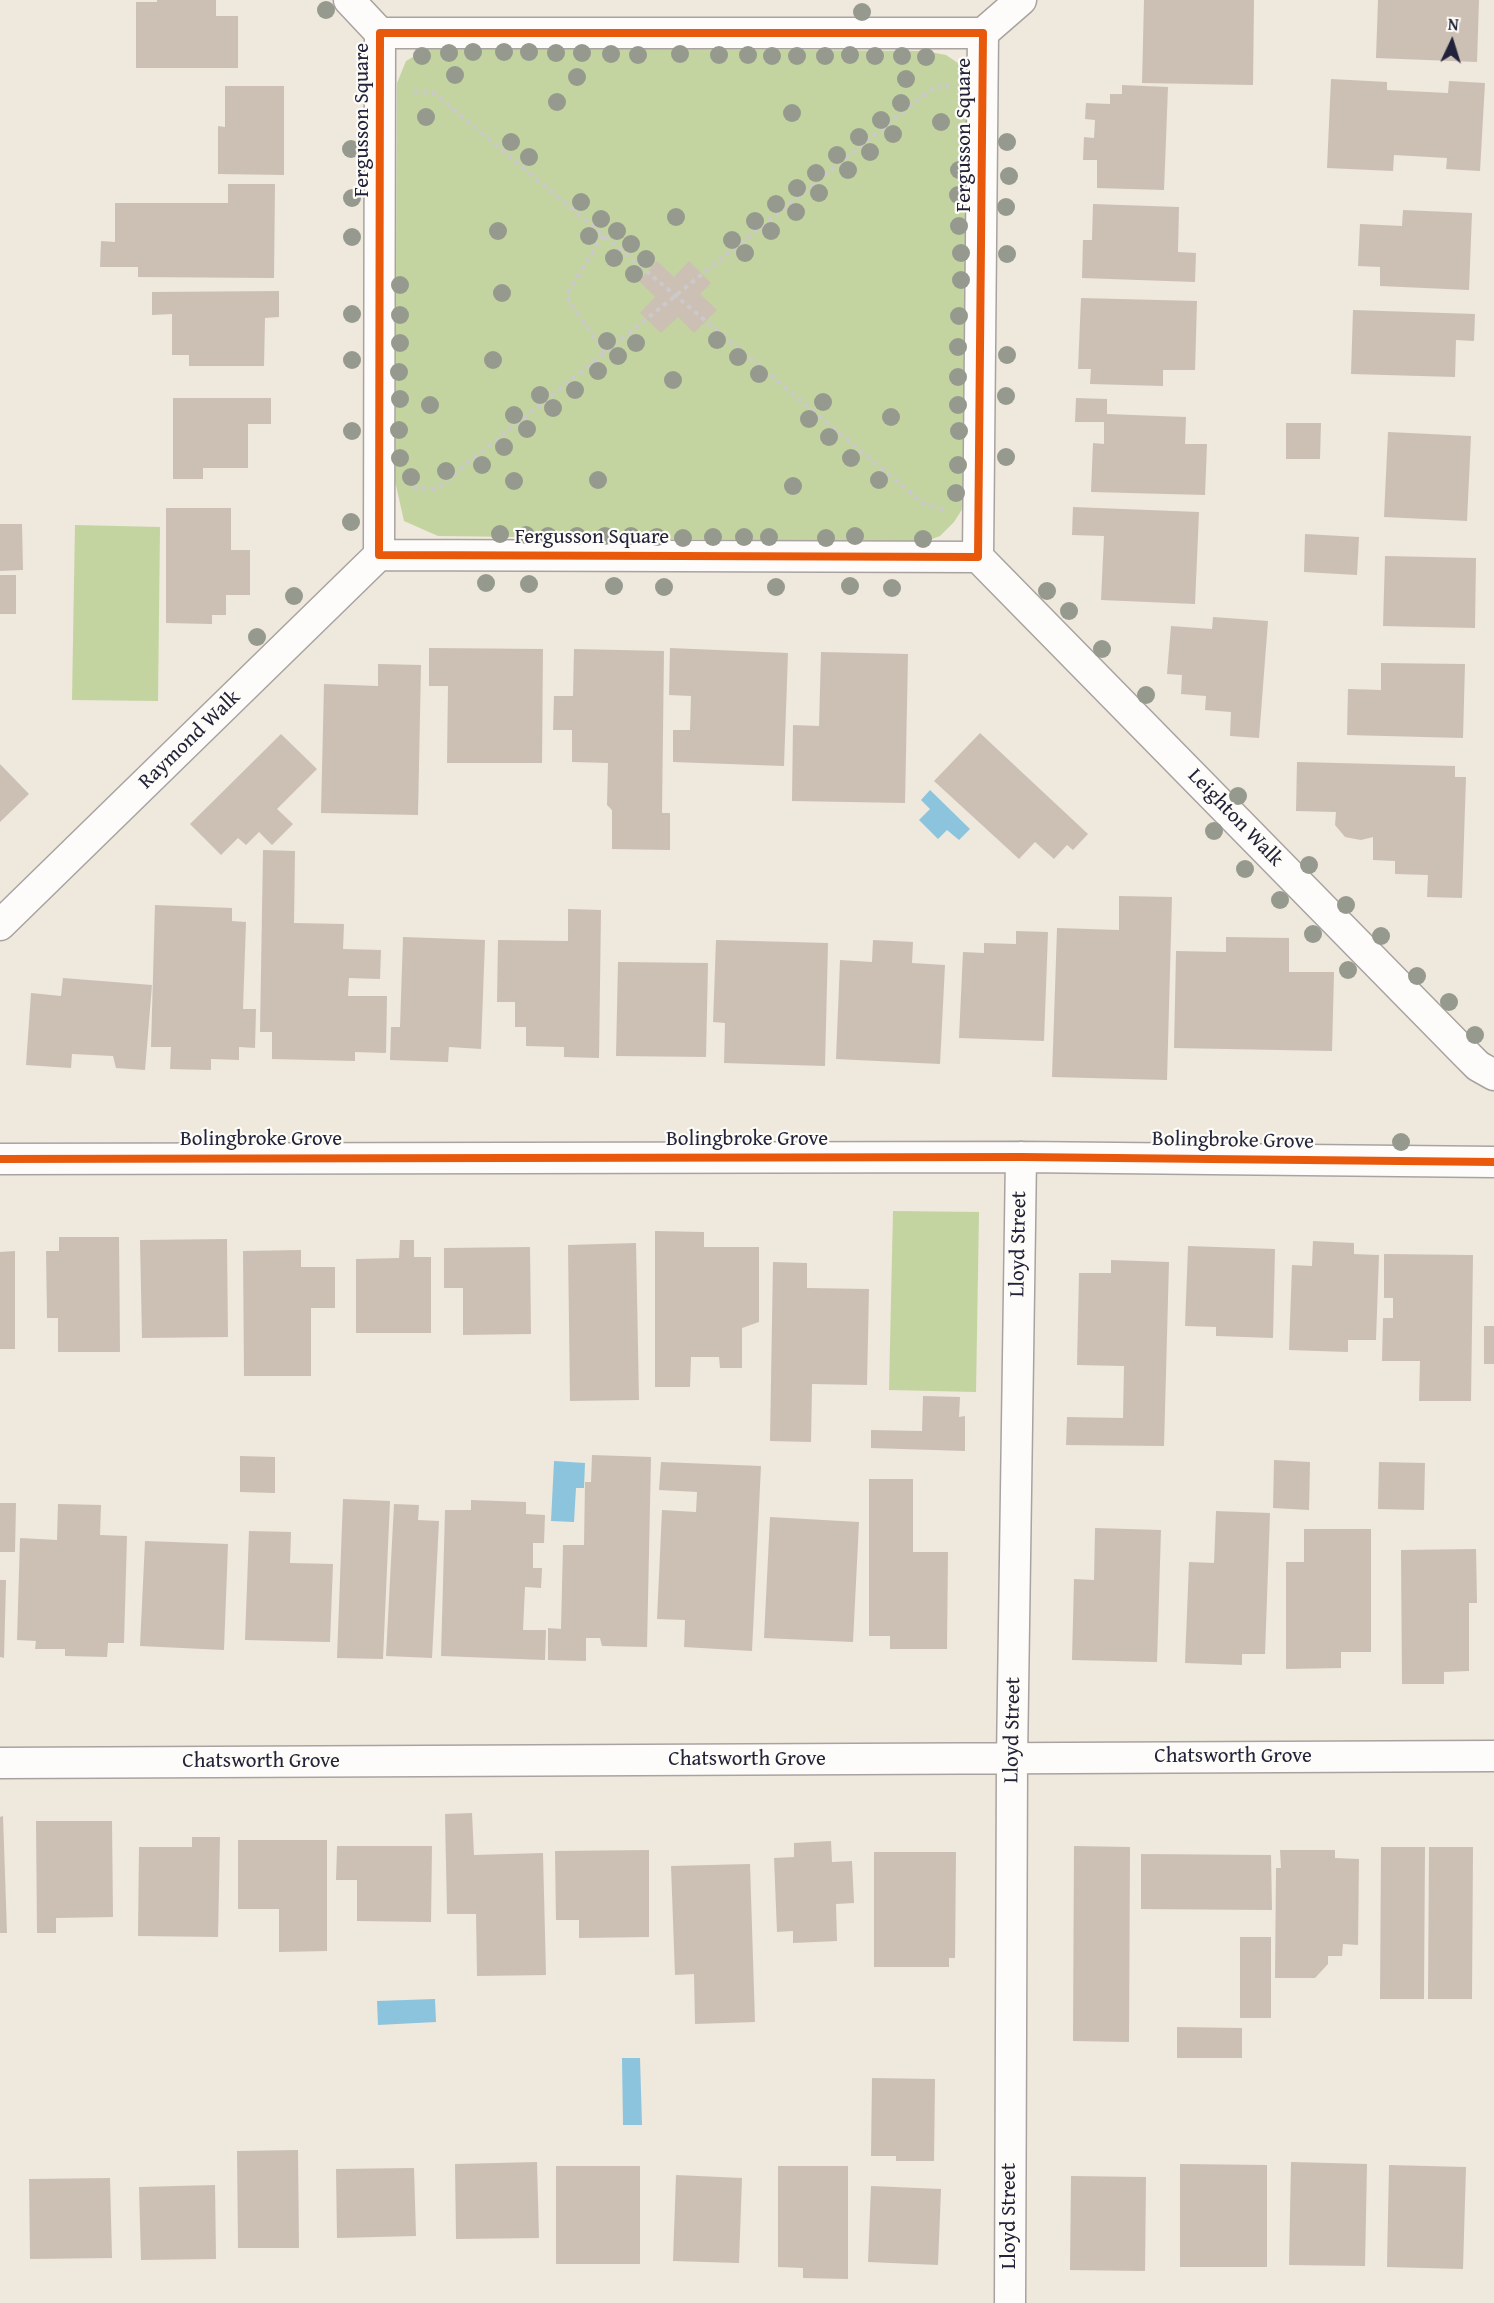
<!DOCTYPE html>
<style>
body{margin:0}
#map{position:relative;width:1494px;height:2303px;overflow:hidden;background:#efe8dd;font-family:"Gentium Book Plus",serif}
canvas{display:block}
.north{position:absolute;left:1422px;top:12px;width:60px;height:60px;-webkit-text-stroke:4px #fdfcf7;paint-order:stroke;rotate:4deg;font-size:16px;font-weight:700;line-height:24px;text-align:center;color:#22223b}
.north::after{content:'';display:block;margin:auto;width:21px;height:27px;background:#22223b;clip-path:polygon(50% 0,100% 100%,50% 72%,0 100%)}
</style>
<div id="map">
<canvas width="1494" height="2303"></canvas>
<div class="north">N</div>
</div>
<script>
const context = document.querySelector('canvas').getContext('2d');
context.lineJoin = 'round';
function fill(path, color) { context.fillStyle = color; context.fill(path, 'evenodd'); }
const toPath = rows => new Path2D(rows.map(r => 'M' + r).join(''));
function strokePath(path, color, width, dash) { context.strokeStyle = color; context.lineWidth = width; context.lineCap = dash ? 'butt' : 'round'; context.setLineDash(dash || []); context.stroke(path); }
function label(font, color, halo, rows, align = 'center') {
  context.font = font + ' "Gentium Book Plus",serif'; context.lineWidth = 4.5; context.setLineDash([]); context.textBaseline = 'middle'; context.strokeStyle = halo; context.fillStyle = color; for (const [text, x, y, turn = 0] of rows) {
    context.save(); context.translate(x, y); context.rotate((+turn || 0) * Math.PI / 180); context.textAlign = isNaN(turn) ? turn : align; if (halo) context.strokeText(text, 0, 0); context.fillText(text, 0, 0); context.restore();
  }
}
const green = toPath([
 [430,47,925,51,946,55,958,63,967,94,968,490,963,508,954,522,940,536,924,542,438,536,404,521,395,481,397,83,406,61],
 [75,525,160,527,158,701,72,700],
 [893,1211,979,1212,976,1392,889,1390]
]);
const water = toPath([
 [930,790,970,829,959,840,947,830,938,839,919,820,930,809,921,800],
 [554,1461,585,1463,584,1488,576,1488,574,1522,551,1521],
 [435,1999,436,2022,378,2025,377,2001],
 [622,2058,640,2058,642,2125,623,2125]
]);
const building = toPath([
 [157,0,216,0,216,16,238,16,238,68,136,68,136,2,157,2],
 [1144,0,1254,0,1253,85,1142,83],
 [1378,0,1479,0,1477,62,1376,58],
 [1331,79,1387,82,1387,90,1448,93,1449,81,1485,83,1480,171,1446,169,1447,158,1394,155,1393,171,1327,168],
 [1122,85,1168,87,1164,190,1097,188,1097,160,1083,160,1084,137,1094,138,1095,120,1085,119,1086,103,1110,104,1110,94,1122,94],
 [225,86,284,86,284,175,218,174,218,126,225,127],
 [228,184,275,184,274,278,138,277,138,267,100,267,101,241,115,242,115,203,228,203],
 [1093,204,1179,207,1178,252,1196,253,1195,282,1082,278,1083,240,1092,240],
 [1403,210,1472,213,1469,290,1380,286,1380,267,1358,266,1360,224,1402,226],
 [657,261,674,277,689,261,711,283,700,294,717,310,694,333,678,317,661,333,640,313,655,297,639,281],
 [279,291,279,317,265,318,264,366,189,366,189,355,172,355,172,314,152,315,152,292],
 [1081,298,1197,301,1195,370,1163,370,1163,386,1090,384,1091,369,1078,369],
 [1353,310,1475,314,1474,341,1456,340,1455,377,1351,374],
 [173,398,271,398,271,424,248,424,248,468,203,468,203,479,173,479],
 [1076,398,1107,399,1107,414,1186,417,1185,444,1207,444,1205,495,1091,492,1093,443,1104,444,1104,422,1075,422],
 [1286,423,1321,423,1320,459,1286,459],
 [1388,432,1471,436,1467,521,1384,517],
 [1073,507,1199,512,1195,604,1101,600,1104,536,1072,535],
 [166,508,231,508,231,550,250,550,250,595,226,595,226,615,212,615,212,624,166,623],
 [0,524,22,524,23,570,0,571],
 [1305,534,1359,537,1357,575,1304,572],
 [1385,556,1476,558,1475,628,1383,626],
 [0,575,16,575,16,614,0,614],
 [1213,617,1268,621,1259,738,1230,736,1231,712,1205,710,1206,696,1181,694,1182,675,1167,674,1171,626,1212,629],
 [429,648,543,649,542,763,447,763,448,686,429,686],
 [670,648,788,653,784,766,673,762,673,730,690,730,691,696,669,695],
 [574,649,664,651,662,813,670,813,670,850,612,849,612,810,607,805,608,763,572,762,572,730,553,730,554,696,573,696],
 [821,652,908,654,905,803,792,801,793,725,819,726],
 [1381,663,1465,664,1463,738,1347,735,1348,689,1381,690],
 [378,664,421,665,418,815,321,813,324,684,378,686],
 [980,733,1088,834,1073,850,1067,845,1054,859,1035,842,1019,859,934,781],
 [281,734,317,769,277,809,293,824,272,845,259,832,246,845,238,838,221,855,190,824],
 [1297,762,1455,766,1455,777,1466,777,1462,898,1427,897,1428,875,1395,874,1395,861,1373,860,1373,837,1361,840,1345,837,1335,825,1336,812,1296,811],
 [0,764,29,794,0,822],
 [263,850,295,851,294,923,344,924,343,949,381,950,380,979,349,978,348,996,387,996,386,1053,355,1052,355,1061,272,1059,272,1032,260,1032],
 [1119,896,1172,897,1167,1080,1052,1077,1057,928,1119,930],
 [155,905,232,908,232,921,246,922,243,1009,256,1009,255,1048,239,1047,239,1060,211,1059,211,1070,170,1069,171,1047,151,1047],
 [568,909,601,910,599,1058,564,1057,564,1047,526,1046,526,1027,515,1027,515,1002,497,1002,498,940,568,941],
 [1016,931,1048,932,1044,1041,959,1038,963,952,984,953,984,943,1016,944],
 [403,937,485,940,481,1049,449,1047,448,1062,390,1060,391,1027,400,1027],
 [1226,937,1289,938,1289,972,1334,972,1332,1051,1174,1048,1176,951,1226,952],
 [716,940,828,943,825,1066,724,1063,725,1023,713,1022],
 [873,940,913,942,912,963,945,965,940,1064,836,1059,840,960,872,962],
 [618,962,708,963,706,1057,616,1056],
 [63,978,152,985,145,1070,116,1068,113,1056,72,1054,71,1068,26,1065,31,993,61,996],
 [655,1231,704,1232,704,1247,759,1247,759,1322,742,1328,742,1368,720,1368,719,1357,691,1357,690,1387,655,1387],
 [59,1237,119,1237,120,1352,58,1352,58,1318,47,1318,46,1251,59,1251],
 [227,1239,228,1337,142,1338,140,1240],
 [400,1240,414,1240,414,1257,431,1257,431,1333,356,1333,356,1259,399,1258],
 [1313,1241,1354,1243,1354,1254,1379,1255,1376,1340,1348,1340,1348,1352,1289,1350,1292,1265,1312,1266],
 [636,1243,639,1400,570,1401,568,1245],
 [1188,1246,1275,1249,1273,1338,1216,1336,1216,1327,1185,1326],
 [530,1247,531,1334,463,1335,463,1288,444,1288,444,1248],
 [301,1250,301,1267,335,1267,335,1308,311,1308,311,1376,244,1376,243,1251],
 [15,1251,15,1349,0,1349,0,1252],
 [1384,1254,1473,1255,1471,1401,1419,1401,1420,1361,1382,1361,1383,1318,1393,1318,1393,1298,1384,1298],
 [1111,1260,1169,1262,1164,1446,1066,1445,1067,1417,1123,1418,1124,1366,1077,1365,1079,1273,1111,1273],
 [773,1262,807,1263,807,1288,869,1289,867,1385,812,1384,811,1442,770,1441],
 [1484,1326,1494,1326,1494,1364,1484,1364],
 [923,1396,960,1397,959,1417,965,1416,965,1451,871,1448,871,1430,922,1431],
 [592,1455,651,1457,647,1647,602,1646,600,1638,586,1638,586,1661,548,1660,548,1628,561,1629,563,1545,584,1545,585,1482,591,1482],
 [240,1456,275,1457,275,1493,240,1492],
 [1274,1460,1310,1462,1309,1510,1273,1508],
 [661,1462,761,1466,752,1651,684,1647,685,1620,657,1619,662,1510,696,1512,697,1492,659,1490],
 [1379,1462,1425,1463,1424,1510,1378,1509],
 [869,1479,913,1479,913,1552,948,1552,947,1649,890,1649,890,1636,869,1636],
 [343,1499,390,1501,383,1659,337,1658],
 [471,1500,526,1502,526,1514,545,1515,544,1543,533,1543,533,1568,542,1568,541,1588,525,1587,523,1630,546,1630,545,1660,441,1656,445,1510,471,1510],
 [0,1503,16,1503,15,1552,0,1552],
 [58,1504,101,1505,100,1535,127,1536,124,1643,108,1643,107,1657,65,1656,65,1649,35,1649,36,1641,17,1640,20,1538,57,1540],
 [394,1504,419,1505,418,1520,439,1521,432,1658,386,1656],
 [1216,1511,1270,1513,1265,1654,1242,1654,1242,1665,1185,1663,1189,1562,1214,1563],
 [770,1517,859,1522,853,1642,764,1638],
 [1095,1528,1161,1530,1157,1662,1072,1660,1074,1579,1094,1580],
 [1304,1529,1371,1529,1371,1652,1341,1652,1341,1668,1286,1669,1286,1562,1304,1562],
 [249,1531,291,1532,290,1563,333,1564,330,1642,245,1640],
 [145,1541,228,1544,224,1650,140,1646],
 [1476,1549,1477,1603,1469,1603,1469,1671,1444,1672,1444,1684,1402,1684,1401,1550],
 [0,1580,6,1580,4,1658,0,1657],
 [472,1813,474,1855,543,1853,546,1975,477,1976,476,1914,447,1914,445,1814],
 [3,1816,7,1933,0,1933,0,1817],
 [36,1821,112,1821,113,1917,56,1918,56,1933,37,1933],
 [192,1837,220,1837,218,1937,138,1936,139,1847,192,1847],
 [238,1840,327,1840,327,1951,279,1952,279,1909,238,1909],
 [831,1841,832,1862,852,1861,854,1903,836,1904,837,1941,793,1943,793,1931,777,1932,774,1858,794,1857,794,1843],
 [337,1846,432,1846,431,1922,357,1921,357,1880,336,1880],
 [1074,1846,1130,1847,1129,2042,1073,2041],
 [1381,1847,1425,1847,1424,1999,1380,1999],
 [1429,1847,1473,1847,1472,1999,1428,1999],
 [649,1850,649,1937,579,1938,579,1920,556,1920,555,1851],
 [1280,1850,1335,1850,1335,1858,1359,1859,1358,1945,1343,1944,1342,1956,1328,1956,1328,1964,1315,1978,1275,1978,1276,1868,1281,1868],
 [874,1852,956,1852,955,1958,949,1958,949,1967,874,1967],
 [1141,1854,1271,1855,1272,1910,1141,1909],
 [750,1864,755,2022,695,2024,694,1974,675,1975,671,1866],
 [1240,1937,1271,1937,1271,2018,1240,2018],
 [1177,2027,1242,2028,1242,2058,1177,2058],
 [872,2078,935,2079,934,2161,896,2161,896,2156,871,2156],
 [298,2150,299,2248,238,2248,237,2151],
 [537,2162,539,2238,456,2239,455,2164],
 [1291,2162,1367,2164,1365,2266,1289,2265],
 [1180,2164,1267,2165,1267,2267,1180,2267],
 [1389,2165,1466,2167,1463,2269,1387,2267],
 [556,2166,640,2166,640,2264,556,2264],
 [778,2166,848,2166,848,2279,803,2278,803,2268,778,2267],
 [414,2168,416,2236,337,2238,336,2169],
 [676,2175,742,2178,739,2263,673,2261],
 [1071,2176,1146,2177,1145,2271,1070,2270],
 [110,2178,112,2258,30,2259,29,2179],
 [215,2185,216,2259,141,2260,139,2187],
 [871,2186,941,2189,938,2265,868,2262]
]);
const path = toPath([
 [414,92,434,93,924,504,946,510],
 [603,235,567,294,569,301,605,353],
 [413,488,436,489,934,87,950,86]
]);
const minor = toPath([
 [349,0,380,33],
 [380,33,983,33,978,557,379,555,380,33],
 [983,33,1021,0],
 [978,557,1466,1054,1478,1066,1494,1075],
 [0,925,379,555],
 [0,1159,1021,1157,1494,1162],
 [0,1763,1494,1756],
 [1010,2303,1012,1759,1021,1157]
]);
const cycleway = toPath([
 [380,33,983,33,978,557,379,555,380,33],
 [0,1159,1021,1157,1494,1162]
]);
const trees = [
 [326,10],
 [862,12],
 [473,52],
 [504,52],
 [529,52],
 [449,53],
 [556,53],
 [582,53],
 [611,54],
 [680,54],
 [638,55],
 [719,55],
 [748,55],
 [850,55],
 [422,56],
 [772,56],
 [797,56],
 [825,56],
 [875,56],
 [902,56],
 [926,57],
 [455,75],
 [577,77],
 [906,79],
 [557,102],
 [901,103],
 [792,113],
 [426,117],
 [881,120],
 [941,122],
 [893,134],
 [859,137],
 [511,142],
 [1007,142],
 [351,149],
 [870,152],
 [837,155],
 [529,157],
 [848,170],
 [959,170],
 [816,173],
 [1009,176],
 [797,188],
 [819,193],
 [958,195],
 [352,198],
 [581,202],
 [776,204],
 [1006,207],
 [796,212],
 [676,217],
 [601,219],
 [755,221],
 [959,226],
 [498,231],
 [617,231],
 [771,231],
 [589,236],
 [352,237],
 [732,240],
 [631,244],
 [745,253],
 [961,253],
 [1007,254],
 [614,258],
 [646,259],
 [634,274],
 [961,280],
 [400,285],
 [502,293],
 [352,314],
 [400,315],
 [959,316],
 [717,340],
 [607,341],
 [400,343],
 [636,343],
 [958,347],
 [1007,355],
 [618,356],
 [738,357],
 [352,360],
 [493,360],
 [598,371],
 [399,372],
 [759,374],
 [958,377],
 [673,380],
 [575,390],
 [540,395],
 [1006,396],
 [400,399],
 [823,402],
 [430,405],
 [958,405],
 [553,408],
 [514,415],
 [891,417],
 [809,419],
 [527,429],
 [399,430],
 [352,431],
 [959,431],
 [829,437],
 [504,447],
 [1006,457],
 [400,458],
 [851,458],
 [482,465],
 [958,465],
 [446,471],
 [411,477],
 [598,480],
 [879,480],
 [514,481],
 [793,486],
 [956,493],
 [351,522],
 [500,534],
 [526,535],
 [548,536],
 [577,536],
 [605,536],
 [631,536],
 [855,536],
 [657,537],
 [713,537],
 [744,537],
 [769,537],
 [683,538],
 [826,538],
 [923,539],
 [486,583],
 [529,584],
 [614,586],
 [850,586],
 [664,587],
 [776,587],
 [892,588],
 [1047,591],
 [294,596],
 [1069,611],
 [257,637],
 [1102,649],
 [1146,695],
 [1238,796],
 [1214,831],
 [1309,865],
 [1245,869],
 [1280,900],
 [1346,905],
 [1313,934],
 [1381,936],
 [1348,970],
 [1417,976],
 [1449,1002],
 [1475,1035],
 [1401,1142]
];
const streetNames = [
 ["Fergusson Square",363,120,-90],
 ["Fergusson Square",965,135,-90],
 ["Fergusson Square",592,538],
 ["Raymond Walk",190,740,-44],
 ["Leighton Walk",1235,818,46],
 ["Bolingbroke Grove",261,1140],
 ["Bolingbroke Grove",747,1140],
 ["Bolingbroke Grove",1233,1141,1],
 ["Lloyd Street",1019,1244,-89],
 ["Lloyd Street",1013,1730,-89],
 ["Chatsworth Grove",1233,1757],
 ["Chatsworth Grove",747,1760],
 ["Chatsworth Grove",261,1762],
 ["Lloyd Street",1010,2216,-90]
];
fill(green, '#c3d4a0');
fill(water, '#8cc4de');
fill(building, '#ccc0b4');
strokePath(minor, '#a8a3a0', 33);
strokePath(path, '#cbc9c9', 4, [4.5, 4.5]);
strokePath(minor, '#fdfcfa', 30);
strokePath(cycleway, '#e8590c', 8);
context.fillStyle = '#969a8e';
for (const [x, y] of trees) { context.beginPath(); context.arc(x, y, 9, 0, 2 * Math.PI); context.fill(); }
label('21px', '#22223b', '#fdfcf7', streetNames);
</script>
